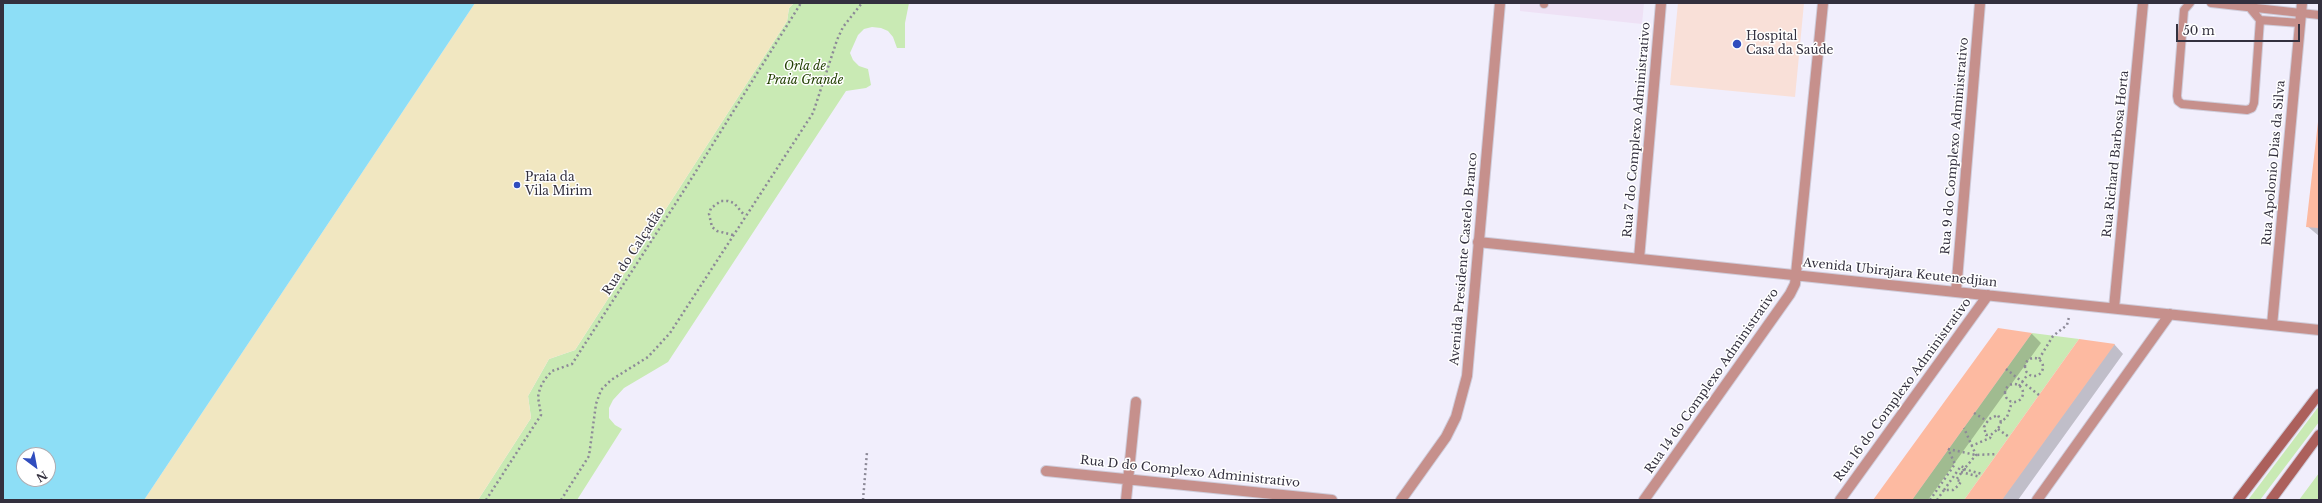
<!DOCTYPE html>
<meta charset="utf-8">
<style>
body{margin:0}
#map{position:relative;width:2322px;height:503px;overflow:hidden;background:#f1eefc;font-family:"Libre Baskerville",serif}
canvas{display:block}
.frame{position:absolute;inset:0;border:4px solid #33303e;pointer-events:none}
.north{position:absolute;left:16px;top:447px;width:40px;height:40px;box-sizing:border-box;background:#fff;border:1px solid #adacb2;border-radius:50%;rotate:148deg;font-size:11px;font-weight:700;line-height:16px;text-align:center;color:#33303e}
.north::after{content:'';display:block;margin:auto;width:14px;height:18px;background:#304dbe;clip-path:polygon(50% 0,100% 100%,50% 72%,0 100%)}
.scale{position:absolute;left:2176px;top:24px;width:124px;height:18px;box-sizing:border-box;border:2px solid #33303e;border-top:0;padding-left:5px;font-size:12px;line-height:14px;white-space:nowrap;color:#33303e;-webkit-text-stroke:3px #fff;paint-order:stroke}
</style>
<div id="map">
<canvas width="2322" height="503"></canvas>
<div class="frame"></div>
<div class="north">N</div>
<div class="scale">50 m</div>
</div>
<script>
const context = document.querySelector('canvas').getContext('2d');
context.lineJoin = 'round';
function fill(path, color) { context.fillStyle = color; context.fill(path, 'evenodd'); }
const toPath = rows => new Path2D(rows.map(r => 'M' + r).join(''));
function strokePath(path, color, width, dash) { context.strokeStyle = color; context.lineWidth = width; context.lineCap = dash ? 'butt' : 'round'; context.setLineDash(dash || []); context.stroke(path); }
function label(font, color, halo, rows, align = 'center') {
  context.font = font + ' "Libre Baskerville",serif'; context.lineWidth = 3; context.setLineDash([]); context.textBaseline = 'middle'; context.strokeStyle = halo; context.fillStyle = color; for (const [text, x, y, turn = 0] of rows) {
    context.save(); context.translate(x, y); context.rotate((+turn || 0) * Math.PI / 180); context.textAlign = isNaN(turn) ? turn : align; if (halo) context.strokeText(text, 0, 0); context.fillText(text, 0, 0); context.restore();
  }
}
const industrial = toPath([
 [1520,3,1644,3,1642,24,1520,11]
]);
const medical = toPath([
 [1678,3,1804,3,1795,97,1670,85]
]);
const green = toPath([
 [794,3,909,3,905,23,905,48,897,48,893,37,888,31,881,28,872,27,864,29,858,35,850,53,853,60,859,66,868,69,871,85,866,88,846,91,668,362,624,388,613,400,609,408,609,418,615,425,622,429,577,500,478,500,531,418,528,396,549,359,575,350,787,21,789,8],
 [2032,333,2079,339,1964,500,1912,500],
 [2319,406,2319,422,2260,500,2248,500],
 [2319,473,2319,500,2299,500]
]);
const sand = toPath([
 [475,3,794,3,789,8,787,21,575,350,549,359,528,396,531,418,478,500,144,500]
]);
const water = toPath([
 [3,3,475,3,144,500,3,500],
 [24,455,48,455,48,479,24,479]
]);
const shadow = toPath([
 [2319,122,2319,236,2307,226],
 [1998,329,2032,334,2041,343,1928,500,1875,500],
 [2114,344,2123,354,2018,500,1965,500]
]);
const building = toPath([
 [2318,122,2319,122,2319,228,2306,227],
 [1998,328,2032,333,1912,500,1873,500],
 [2079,339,2115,344,2002,500,1964,500]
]);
const path = toPath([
 [733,235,717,231,712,227,709,214,711,208,721,201,728,201,734,203,745,216],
 '2025 367a9 9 0 1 1 18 0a9 9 0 1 1-18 0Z',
 [2039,359,2053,336,2067,325,2069,317],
 [2006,369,2039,395],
 '2005 393a9 9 0 1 1 18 0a9 9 0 1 1-18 0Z',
 [2019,386,2028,374],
 [1974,413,1987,421],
 [2001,422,1998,415,1989,419,1984,427,1986,435,1992,434,1998,429,2001,422,2007,417,2012,402],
 [1998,429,2009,437],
 [1971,446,1990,438,1992,434],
 [1948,449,1976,455,1997,454],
 [1964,469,1982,474],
 [1961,472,1980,477],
 [1944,490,1961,466,1965,468,1976,455,1964,428],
 [486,500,541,415,538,397,540,388,545,379,552,371,572,364,683,192,801,3],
 [561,500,589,456,596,404,601,390,611,380,648,357,670,333,813,113,837,40,843,27,862,3],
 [863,500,867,452],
 [1930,500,1955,464,1948,449],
 [1937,500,1944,490,1953,490,1959,485,1961,481,1956,480,1965,468]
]);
const service = toPath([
 [2190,3,2184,10,2177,96,2178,101,2182,104,2247,110,2252,108,2254,103,2260,20,2250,8],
 [2211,3,2319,15],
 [1544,4,1544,3],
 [2260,20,2300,23]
]);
const minor = toPath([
 [1478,242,2319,330],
 [1639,259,1661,3],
 [1956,292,1980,3],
 [2114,308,2143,3],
 [2272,325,2302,3],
 [1046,471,1332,500],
 [1126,500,1136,402],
 [1644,500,1790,294,1795,284,1823,3],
 [1840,500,1988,295],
 [2037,500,2170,314]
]);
const tertiary = toPath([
 [1401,500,1446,437,1456,417,1467,376,1500,3]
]);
const secondary = toPath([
 [2238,500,2319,394],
 [2271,500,2319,435]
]);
const markers = [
 [1737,44,5,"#304dbe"],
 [517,185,4,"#304dbe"]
];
const poiNames = [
 ["Hospital",1746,37],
 ["Casa da Saúde",1746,51],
 ["Praia da",525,178],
 ["Vila Mirim",525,192]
];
const parkNames = [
 ["Orla de",805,67],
 ["Praia Grande",805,81]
];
const streetNames = [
 ["Rua 7 do Complexo Administrativo",1637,130,-85],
 ["Rua 9 do Complexo Administrativo",1955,146,-85],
 ["Rua Richard Barbosa Horta",2116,154,-84],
 ["Rua Apolonio Dias da Silva",2274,163,-85],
 ["Rua do Calçadão",634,251,-57],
 ["Avenida Presidente Castelo Branco",1464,259,-85],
 ["Avenida Ubirajara Keutenedjian",1900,273,6],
 ["Rua 14 do Complexo Administrativo",1712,381,-55],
 ["Rua 16 do Complexo Administrativo",1903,390,-54],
 ["Rua D do Complexo Administrativo",1190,472,6]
];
fill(industrial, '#eee1f5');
fill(medical, '#f9e0d8');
fill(green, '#c9eab4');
fill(sand, '#f1e7c1');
fill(water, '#8ddef6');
fill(shadow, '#0003');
fill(building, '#fdbaa1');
strokePath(service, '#cfccda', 10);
strokePath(minor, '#cfccda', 12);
strokePath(tertiary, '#cfccda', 12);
strokePath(secondary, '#cfccda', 12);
strokePath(path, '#8c8997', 2.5, [2, 3]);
strokePath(service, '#c6908c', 8);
strokePath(minor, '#c6908c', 10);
strokePath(tertiary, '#c6908c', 10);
strokePath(secondary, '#ac605c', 10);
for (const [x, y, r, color] of markers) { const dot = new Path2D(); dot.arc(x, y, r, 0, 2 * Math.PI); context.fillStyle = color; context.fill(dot); strokePath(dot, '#fff', 1.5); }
label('12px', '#33303e', '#fff', poiNames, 'left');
label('italic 12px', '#213f01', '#fff', parkNames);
label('12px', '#33303e', '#fff', streetNames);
</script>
